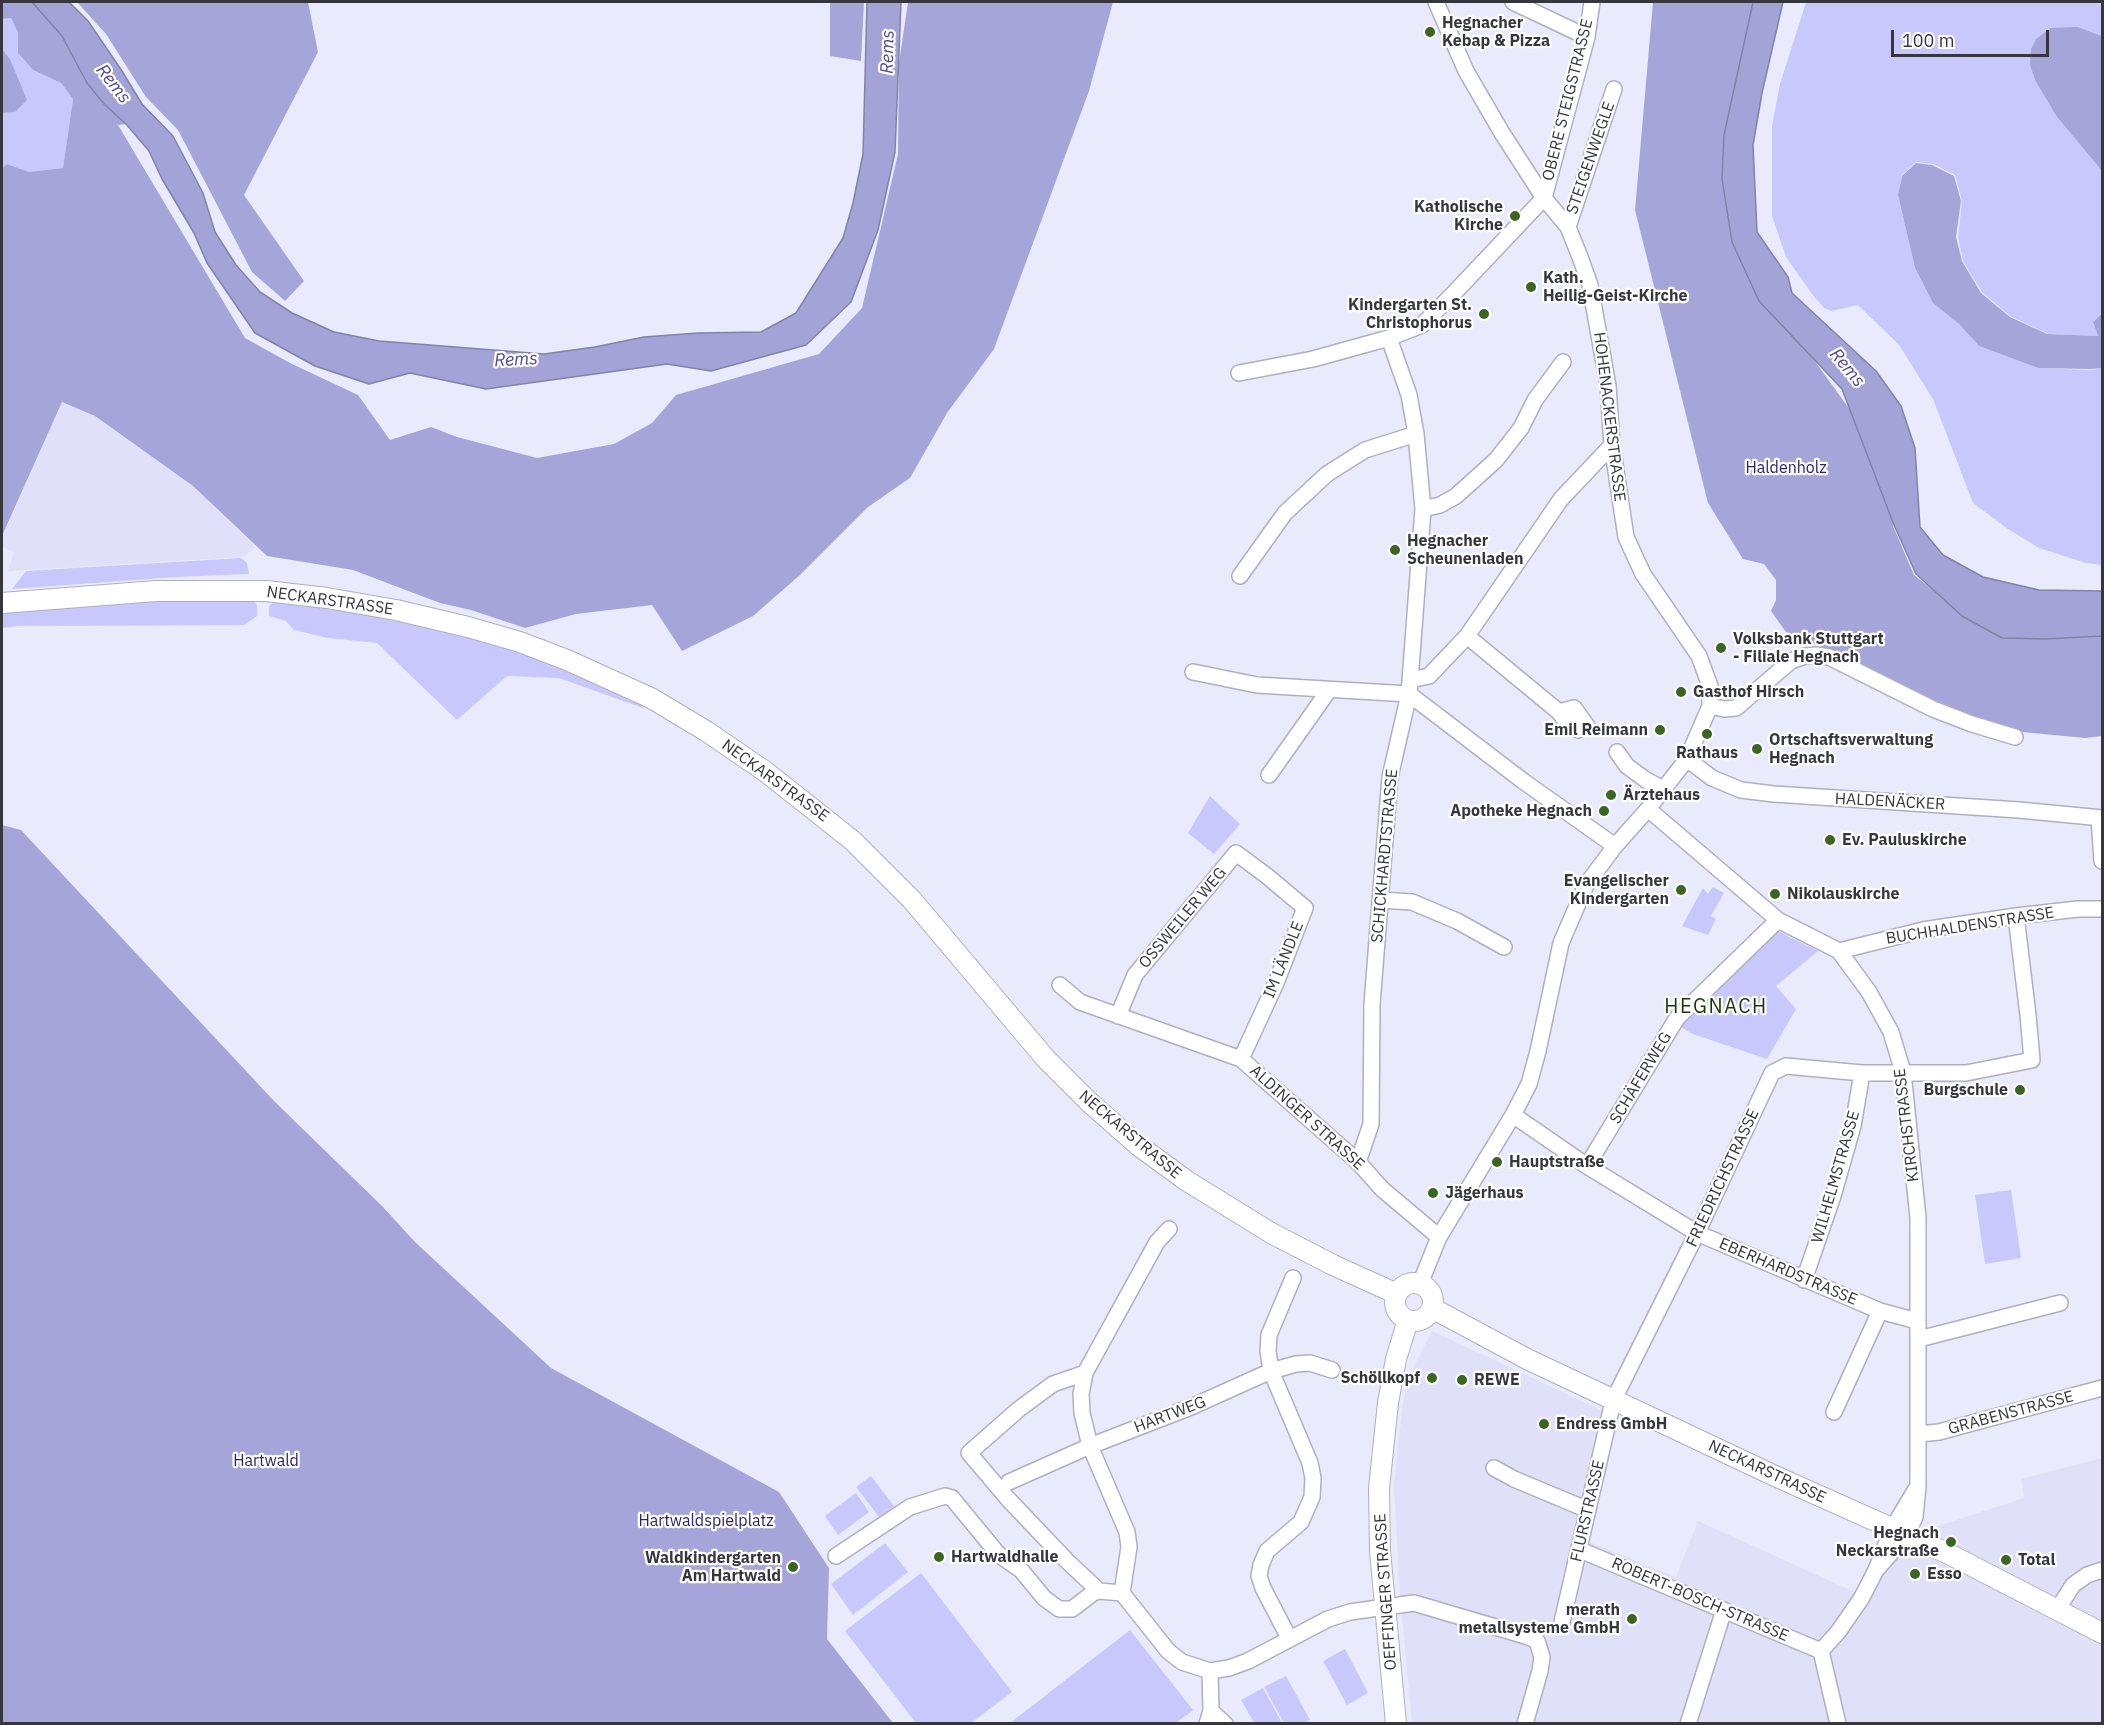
<!DOCTYPE html>
<meta charset="utf-8">
<style>
body{margin:0}
#map{position:relative;width:2104px;height:1725px;overflow:hidden;background:#e9eafb;font-family:"IBM Plex Sans",sans-serif}
canvas{display:block}
.frame{position:absolute;inset:0;border:3px solid #36373d;pointer-events:none}
.scale{position:absolute;left:1891px;top:30px;width:158px;height:27px;box-sizing:border-box;border:3px solid #36373d;border-top:0;padding-left:8px;font-size:18px;line-height:21px;white-space:nowrap;color:#36373d;-webkit-text-stroke:4px #fff;paint-order:stroke}
</style>
<div id="map">
<canvas width="2104" height="1725"></canvas>
<div class="frame"></div>
<div class="scale">100 m</div>
</div>
<script>
const context = document.querySelector('canvas').getContext('2d');
context.lineJoin = 'round';
function fill(path, color) { context.fillStyle = color; context.fill(path, 'evenodd'); }
const toPath = rows => new Path2D(rows.map(r => 'M' + r).join(''));
function strokePath(path, color, width, dash) { context.strokeStyle = color; context.lineWidth = width; context.lineCap = dash ? 'butt' : 'round'; context.setLineDash(dash || []); context.stroke(path); }
function label(font, color, halo, rows, align = 'center') {
  context.font = font + ' "IBM Plex Sans",sans-serif'; context.lineWidth = 4.5; context.setLineDash([]); context.textBaseline = 'middle'; context.strokeStyle = halo; context.fillStyle = color; for (const [text, x, y, turn = 0] of rows) {
    context.save(); context.translate(x, y); context.rotate((+turn || 0) * Math.PI / 180); context.textAlign = isNaN(turn) ? turn : align; if (halo) context.strokeText(text, 0, 0); context.fillText(text, 0, 0); context.restore();
  }
}
const built = toPath([
 [62,402,95,416,193,486,256,547,242,557,8,571,14,552,2,547,2,538],
 [1432,1331,1618,1418,1593,1510,1587,1541,1676,1577,1698,1521,1870,1599,1898,1546,1938,1526,2024,1498,2021,1479,2102,1458,2102,1723,1412,1724,1400,1594,1394,1485,1403,1401,1414,1366]
]);
const green = toPath([
 [1806,2,2102,2,2102,36,2078,27,2036,82,2057,117,2102,171,2102,312,2093,322,2098,336,2048,334,2010,316,1982,292,1963,261,1958,237,1962,201,1955,175,1933,164,1916,162,1902,175,1898,195,1915,268,1933,303,1959,324,1979,346,2038,368,2090,370,2102,368,2102,565,2086,563,2039,548,2008,529,1973,503,1933,399,1899,345,1858,305,1831,311,1824,308,1812,294,1786,257,1772,216,1772,126,1780,84],
 [11,18,18,33,18,53,33,70,61,83,73,99,63,168,29,172,7,164,2,168,2,113,15,112,10,59,2,49,2,19],
 [241,558,247,563,249,574,176,577,12,589,26,571],
 [245,591,257,605,257,616,244,625,18,626,2,628,2,603],
 [275,601,326,606,468,627,651,698,643,708,559,678,507,676,457,720,377,643,328,638,294,630,286,621,269,616,269,606],
 [1210,796,1240,824,1214,854,1188,833],
 [1713,887,1724,893,1711,916,1716,919,1708,935,1682,926,1703,888,1708,894],
 [1774,929,1818,951,1776,986,1796,1009,1767,1059,1693,1034,1679,1026],
 [2011,1190,2021,1258,1985,1264,1975,1195],
 [871,1476,894,1506,879,1517,856,1487],
 [856,1493,869,1512,838,1535,825,1516],
 [885,1543,908,1572,853,1615,831,1584],
 [921,1573,1012,1692,971,1723,916,1723,845,1631],
 [1130,1630,1193,1710,1176,1723,1010,1723],
 [1345,1649,1368,1693,1347,1705,1323,1661],
 [1286,1676,1310,1720,1303,1723,1284,1723,1264,1687],
 [1263,1688,1282,1723,1254,1723,1241,1700]
]);
const forest = toPath([
 [2,2,32,2,34,3,62,36,87,83,105,105,126,124,118,125,245,338,290,363,358,395,390,440,431,427,457,437,537,458,614,444,652,423,676,395,819,354,862,308,898,154,899,63,908,2,1113,2,1089,91,994,349,947,413,910,478,868,507,800,575,753,616,682,651,652,605,576,614,525,628,471,610,440,603,353,570,267,556,193,486,95,416,62,402,2,536,2,168,7,164,29,172,63,168,73,99,61,83,33,70,18,53,18,33,11,18,2,19],
 [77,2,308,2,318,52,244,195,304,281,285,301,252,272,178,130,146,97,106,34],
 [830,2,864,2,861,61,830,56],
 [1653,2,1760,2,1728,164,1806,349,1861,425,1889,487,1893,526,1914,575,1953,606,2102,631,2102,736,2085,738,2012,731,1934,706,1832,652,1786,632,1771,611,1776,600,1776,580,1764,564,1743,559,1708,503,1635,210],
 [2078,27,2102,36,2102,171,2057,117,2036,82,2030,65,2031,49,2036,39,2051,28],
 [2,49,10,59,27,100,15,112,2,113],
 [1916,163,1932,165,1954,176,1961,201,1956,237,1962,261,1981,293,2010,317,2047,334,2098,336,2093,322,2102,313,2102,368,2090,369,2038,368,1979,346,1959,324,1933,303,1915,268,1898,195,1902,176],
 [2,825,21,830,274,1101,383,1207,415,1242,551,1368,779,1492,829,1568,827,1639,893,1723,2,1723]
]);
const water = toPath([
 [32,2,69,2,88,21,122,71,142,104,173,136,203,193,215,232,236,265,260,292,292,313,334,332,379,341,544,354,595,347,644,337,698,333,761,332,796,313,843,238,853,203,863,154,867,2,901,2,895,152,878,230,851,302,806,345,711,371,667,364,486,389,410,373,369,384,315,366,255,333,207,263,194,233,162,179,149,151,126,124,105,105,87,83,62,36,32,2],
 [1753,2,1783,2,1762,93,1753,145,1757,232,1788,277,1792,293,1876,371,1901,406,1915,448,1920,527,1943,555,1983,577,2039,590,2102,591,2102,636,2045,639,2002,638,1962,616,1916,574,1894,525,1842,389,1759,301,1732,242,1722,179,1724,135,1753,2]
]);
const minor = toPath([
 [1513,2,1587,37],
 [1568,227,1614,89],
 [1239,373,1313,359,1389,338,1422,325,1455,292,1544,198,1587,37,1592,2],
 [1423,509,1440,505,1456,496,1496,460,1521,428,1535,400,1563,362],
 [1240,576,1285,513,1327,474,1365,450,1416,434],
 [1467,636,1559,712,1567,723,1578,730,1587,726,1574,708,1559,712],
 [1193,672,1257,685,1409,694,1523,781,1615,846],
 [1410,680,1429,676,1467,636,1561,499,1612,445],
 [1710,706,1724,709,1736,708,1791,661,1805,656,1816,655,1829,657,1933,709,1972,724,2015,737],
 [1617,752,1627,766,1646,780,1663,789],
 [1687,759,1712,778,1741,790,1774,794,2019,810,2102,818],
 [1269,775,1329,690],
 [1648,809,1778,920,1839,951,1869,992,1891,1032,1903,1072,1918,1218,1918,1486,1915,1517,1906,1536,1876,1570],
 [2099,818,2102,861],
 [1381,900,1412,902,1457,921,1504,947],
 [1839,951,1923,930,2016,916,2078,909,2102,909],
 [1060,985,1080,1002,1241,1059,1358,1162,1382,1189,1439,1237],
 [1118,1016,1135,975,1236,853,1267,876,1305,908,1276,983,1241,1059],
 [1513,1115,1587,1166,1697,1233,1880,1311,1917,1321],
 [1358,1162,1371,1124,1372,1004,1390,777,1409,694,1423,509,1416,434,1409,395,1389,338],
 [1587,1166,1677,1018,1778,920],
 [1804,1280,1833,1196,1853,1126,1862,1073],
 [1420,1284,1439,1237,1513,1115,1529,1084,1538,1051,1561,943,1586,885,1615,846,1648,809,1687,759,1710,706,1710,686,1699,656,1643,574,1626,537,1612,445,1608,386,1590,285,1580,257,1568,227,1544,198,1502,133,1466,71,1436,2],
 [1919,1339,2060,1303],
 [1085,1373,1053,1384,1019,1409,969,1453,1008,1499,1067,1561,1099,1591],
 [1834,1412,1880,1311],
 [1919,1434,1939,1432,2102,1388],
 [1494,1468,1514,1479,1588,1510],
 [1009,1482,1090,1446,1191,1407,1271,1371,1296,1364,1310,1363,1332,1370],
 [1580,1550,1821,1651],
 [836,1556,910,1507,945,1496,952,1498,998,1554,1021,1570,1044,1598,1059,1609,1072,1609,1093,1593,1099,1591,1122,1593,1168,1651,1182,1662,1210,1671,1229,1668,1248,1661,1328,1619,1350,1612,1414,1603,1529,1637,1537,1641,1542,1657,1540,1671,1525,1724],
 [1122,1593,1129,1547,1127,1532,1090,1446,1082,1413,1081,1394,1085,1373,1157,1242,1169,1229],
 [2057,1610,2073,1585,2087,1575,2102,1570],
 [1562,1622,1613,1401,1697,1233,1772,1073,1786,1066,1862,1073,1966,1073,2032,1060,2028,1015,2016,916],
 [1289,1638,1263,1588,1259,1576,1261,1565,1267,1551,1301,1522,1312,1497,1313,1478,1310,1463,1271,1371,1268,1351,1269,1335,1293,1278],
 [1821,1651,1838,1632,1861,1599,1876,1570,1892,1529,1916,1489],
 [1821,1651,1838,1724],
 [1211,1711,1225,1724],
 [1207,1724,1211,1711,1210,1671],
 [1688,1724,1724,1610]
]);
const major = toPath([
 [2,603,156,591,266,591,327,598,396,610,468,627,520,642,567,660,651,698,706,731,766,772,853,841,912,900,1046,1059,1089,1102,1139,1146,1187,1181,1271,1233,1333,1265,1397,1294],
 '1395 1302a19 19 0 1 1 38 0a19 19 0 1 1-38 0Z',
 [1432,1308,1527,1359,1775,1476,1947,1553,2102,1633],
 [1396,1724,1380,1551,1379,1488,1388,1403,1396,1359,1408,1320]
]);
const markers = [
 [1430,32,6,"#3c6521"],
 [1515,216,6,"#3c6521"],
 [1531,287,6,"#3c6521"],
 [1484,314,6,"#3c6521"],
 [1395,550,6,"#3c6521"],
 [1721,648,6,"#3c6521"],
 [1681,692,6,"#3c6521"],
 [1660,730,6,"#3c6521"],
 [1707,734,6,"#3c6521"],
 [1757,749,6,"#3c6521"],
 [1611,795,6,"#3c6521"],
 [1604,811,6,"#3c6521"],
 [1830,840,6,"#3c6521"],
 [1681,890,6,"#3c6521"],
 [1775,894,6,"#3c6521"],
 [2020,1090,6,"#3c6521"],
 [1497,1162,6,"#3c6521"],
 [1433,1193,6,"#3c6521"],
 [1432,1378,6,"#3c6521"],
 [1462,1380,6,"#3c6521"],
 [1544,1424,6,"#3c6521"],
 [1951,1542,6,"#3c6521"],
 [939,1557,6,"#3c6521"],
 [2006,1560,6,"#3c6521"],
 [793,1567,6,"#3c6521"],
 [1915,1574,6,"#3c6521"],
 [1632,1619,6,"#3c6521"]
];
const poiNames = [
 ["Hegnacher",1442,23],
 ["Kebap & Pizza",1442,41],
 ["Katholische",1503,207,"right"],
 ["Kirche",1503,225,"right"],
 ["Kath.",1543,278],
 ["Heilig-Geist-Kirche",1543,296],
 ["Kindergarten St.",1472,305,"right"],
 ["Christophorus",1472,323,"right"],
 ["Hegnacher",1407,541],
 ["Scheunenladen",1407,559],
 ["Volksbank Stuttgart",1733,639],
 ["- Filiale Hegnach",1733,657],
 ["Gasthof Hirsch",1693,692],
 ["Emil Reimann",1648,730,"right"],
 ["Ortschaftsverwaltung",1769,740],
 ["Hegnach",1769,758],
 ["Rathaus",1707,753,"center"],
 ["Ärztehaus",1623,795],
 ["Apotheke Hegnach",1592,811,"right"],
 ["Ev. Pauluskirche",1842,840],
 ["Evangelischer",1669,881,"right"],
 ["Kindergarten",1669,899,"right"],
 ["Nikolauskirche",1787,894],
 ["Burgschule",2008,1090,"right"],
 ["Hauptstraße",1509,1162],
 ["Jägerhaus",1445,1193],
 ["Schöllkopf",1420,1378,"right"],
 ["REWE",1474,1380],
 ["Endress GmbH",1556,1424],
 ["Hegnach",1939,1533,"right"],
 ["Neckarstraße",1939,1551,"right"],
 ["Hartwaldhalle",951,1557],
 ["Waldkindergarten",781,1558,"right"],
 ["Am Hartwald",781,1576,"right"],
 ["Total",2018,1560],
 ["Esso",1927,1574],
 ["merath",1620,1610,"right"],
 ["metallsysteme GmbH",1620,1628,"right"]
];
const streetNames = [
 ["OBERE STEIGSTRASSE",1568,100,-76],
 ["STEIGENWEGLE",1591,158,-71],
 ["HOHENACKERSTRASSE",1609,417,83],
 ["NECKARSTRASSE",330,601,8],
 ["NECKARSTRASSE",775,781,36],
 ["HALDENÄCKER",1890,802,3],
 ["SCHICKHARDTSTRASSE",1385,856,-85],
 ["OSSWEILER WEG",1183,918,-50],
 ["BUCHHALDENSTRASSE",1970,926,-9],
 ["IM LÄNDLE",1284,960,-68],
 ["SCHÄFERWEG",1641,1078,-59],
 ["ALDINGER STRASSE",1307,1118,42],
 ["KIRCHSTRASSE",1907,1125,-97],
 ["NECKARSTRASSE",1130,1135,40],
 ["WILHELMSTRASSE",1836,1177,-74],
 ["FRIEDRICHSTRASSE",1723,1178,-65],
 ["EBERHARDSTRASSE",1788,1272,23],
 ["GRABENSTRASSE",2011,1413,-15],
 ["HARTWEG",1170,1415,-21],
 ["NECKARSTRASSE",1767,1472,25],
 ["FLURSTRASSE",1588,1511,-77],
 ["OEFFINGER STRASSE",1386,1592,-94],
 ["ROBERT-BOSCH-STRASSE",1700,1600,23]
];
const parkNames = [
 ["Haldenholz",1786,468],
 ["Hartwald",266,1461],
 ["Hartwaldspielplatz",706,1521]
];
const waterNames = [
 ["Rems",888,52,-89],
 ["Rems",113,84,52],
 ["Rems",516,360,-3],
 ["Rems",1847,368,50]
];
const quarterNames = [
 ["HEGNACH",1716,1007]
];
fill(built, '#e0e0f9');
fill(green, '#c9c8fd');
fill(forest, '#a5a5d9');
fill(water, '#a3a3d7');
strokePath(water, '#8283a9', 1.5);
strokePath(minor, '#afafc0', 18);
strokePath(major, '#afafc0', 22);
strokePath(minor, '#fff', 15);
strokePath(major, '#fff', 20);
for (const [x, y, r, color] of markers) { const dot = new Path2D(); dot.arc(x, y, r, 0, 2 * Math.PI); context.fillStyle = color; context.fill(dot); strokePath(dot, '#fff', 2); }
label('bold 16px', '#36373d', '#fff', poiNames, 'left');
label('16px', '#36373d', '#fff', streetNames);
label('16px', '#2e2563', '#fff', parkNames);
label('italic 18px', '#504b8d', '#fff', waterNames);
context.letterSpacing = '1.5px';
label('20px', '#1b3707', '#fff', quarterNames);
context.letterSpacing = '0px';
</script>
